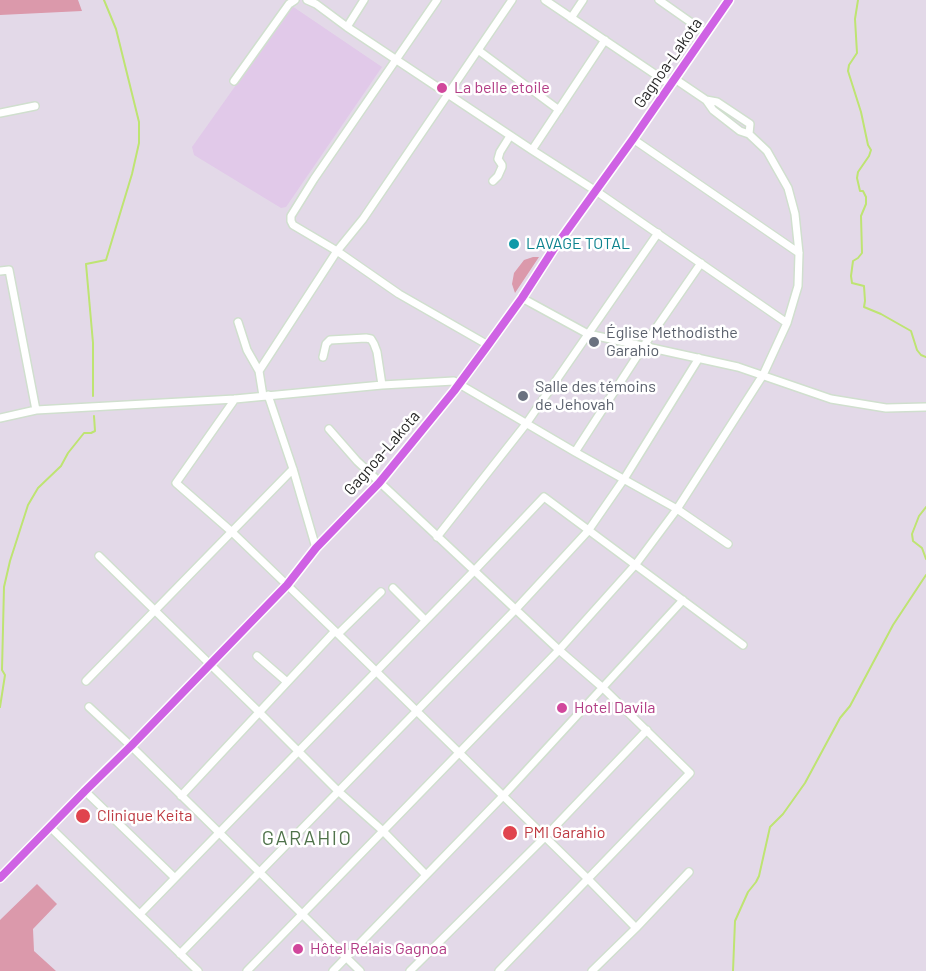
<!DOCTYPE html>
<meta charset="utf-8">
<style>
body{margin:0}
canvas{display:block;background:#e3d9e8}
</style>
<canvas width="926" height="971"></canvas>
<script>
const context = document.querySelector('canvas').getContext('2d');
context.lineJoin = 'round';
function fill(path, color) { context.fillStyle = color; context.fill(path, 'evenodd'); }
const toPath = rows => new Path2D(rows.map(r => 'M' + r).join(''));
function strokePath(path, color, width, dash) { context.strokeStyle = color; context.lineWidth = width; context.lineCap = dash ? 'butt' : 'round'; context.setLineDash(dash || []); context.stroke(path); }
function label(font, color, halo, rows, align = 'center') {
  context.font = font + ' Barlow,sans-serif'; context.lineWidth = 5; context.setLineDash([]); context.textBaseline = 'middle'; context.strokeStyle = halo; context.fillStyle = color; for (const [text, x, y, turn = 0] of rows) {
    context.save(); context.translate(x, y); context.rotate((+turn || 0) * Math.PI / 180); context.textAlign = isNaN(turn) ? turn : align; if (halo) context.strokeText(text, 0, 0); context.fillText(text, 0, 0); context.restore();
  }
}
const education = toPath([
 [292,6,382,67,286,207,281,208,194,155,192,147]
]);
const green = toPath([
 [0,0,78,0,82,11,0,15],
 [533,257,539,257,515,293,512,284,514,273,524,260],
 [37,884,57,904,33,929,34,951,56,971,0,971,0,920]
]);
const stream = toPath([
 [858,0,855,19,857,53,849,65,848,71,861,112,868,145,871,150,869,156,858,172,857,178,860,191,863,191,866,197,866,204,861,216,862,253,858,258,853,261,851,276,852,283,864,286,865,301,864,307,881,314,911,331,917,350,921,355,926,357],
 [93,396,93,343,86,264,106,260,132,174,139,143,139,122,116,29,104,0],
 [926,507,919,516,912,534,913,541,922,548,926,559],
 [0,707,5,675,2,670,4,587,10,561,28,505,38,488,61,466,68,453,84,433,91,433,95,431,94,416],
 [733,971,735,921,748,892,756,882,759,876,770,827,783,814,805,783,840,718,850,706,893,625,926,575]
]);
const minor = toPath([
 [307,0,316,4,347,27,532,150,596,191,787,323],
 [437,0,314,179,291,216,291,221,293,225,337,251,399,294,488,345],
 [545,0,671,85],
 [659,0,706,33],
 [571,18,583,0],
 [347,27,364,0],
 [478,50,559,110],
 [234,81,289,4,295,0],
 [706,100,717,102,750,124,749,134],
 [0,113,35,106],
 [633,139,799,253],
 [532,150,605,40],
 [493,181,498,176,502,167,502,165,498,159,500,152,510,136],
 [0,271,9,270,36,410],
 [522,298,588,334,738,367,831,399,886,408,926,407],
 [238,322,247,350,259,371],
 [323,357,326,344,330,340,366,338,371,339,374,344,377,352,382,385],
 [268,395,293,469,316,548],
 [263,396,259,371,337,251,363,219,512,0],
 [235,399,176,483,232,532,338,634,588,879,636,928],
 [0,418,36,410,235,399,382,385,454,381,575,452,677,509,728,544],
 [329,429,357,461,559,650,603,688,690,773,499,971],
 [575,452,643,347,701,263],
 [437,537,526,424,658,233],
 [99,556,259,712,338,791,383,831,426,875],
 [393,588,425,620],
 [338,634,381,592],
 [257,656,287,682],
 [86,681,293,469],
 [89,707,131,746,360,971],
 [85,791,175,878],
 [181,796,335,631],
 [50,827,198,971],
 [140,914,474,571,544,497,743,645],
 [180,954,515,610,588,531,624,479,699,358],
 [247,971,559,650,636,564,677,509,763,375,787,323,798,286,799,253,795,214,788,188,767,151,749,134,740,131,713,110,706,100,675,79],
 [333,971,503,796,683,600],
 [410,971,545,837,647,730],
 [592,971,636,928,689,872]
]);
const major = toPath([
 [0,878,85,791,131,746,287,585,316,548,379,483,454,391,488,345,522,298,553,250,633,139,729,0]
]);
const markers = [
 [442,88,6,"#d1479c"],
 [514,244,6,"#0f9aa8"],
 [594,342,6,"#6b7280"],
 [523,396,6,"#6b7280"],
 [562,708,6,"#d1479c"],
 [83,816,8,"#e0444e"],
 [510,833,8,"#e0444e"],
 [298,949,6,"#d1479c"]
];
const streetNames = [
 ["Gagnoa-Lakota",668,63,-55],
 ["Gagnoa-Lakota",382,453,-49]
];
const hotelNames = [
 ["La belle etoile",454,88],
 ["Hotel Davila",574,708],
 ["Hôtel Relais Gagnoa",310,949]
];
const cultureNames = [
 ["LAVAGE TOTAL",526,244]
];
const worshipNames = [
 ["Église Methodisthe",606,333],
 ["Garahio",606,351],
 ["Salle des témoins",535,387],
 ["de Jehovah",535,405]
];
const healthNames = [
 ["Clinique Keita",97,816],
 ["PMI Garahio",524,833]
];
const quarterNames = [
 ["GARAHIO",307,838]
];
fill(education, '#e1c9e9');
fill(green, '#db99ab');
strokePath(stream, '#bee472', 2);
strokePath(minor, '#d0dfce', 10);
strokePath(major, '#fff', 11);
strokePath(minor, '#fff', 7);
strokePath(major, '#cf62e4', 8);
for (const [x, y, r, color] of markers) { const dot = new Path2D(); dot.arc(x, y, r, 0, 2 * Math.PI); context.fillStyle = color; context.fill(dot); strokePath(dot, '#fff', 2); }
label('16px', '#262626', '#fff', streetNames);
label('16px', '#b23c85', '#fff', hotelNames, 'left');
label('16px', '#0d838f', '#fff', cultureNames, 'left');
label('16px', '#5b616d', '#fff', worshipNames, 'left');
label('16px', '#be3a42', '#fff', healthNames, 'left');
context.letterSpacing = '1.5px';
label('20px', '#50734b', '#fff', quarterNames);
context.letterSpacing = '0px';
</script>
